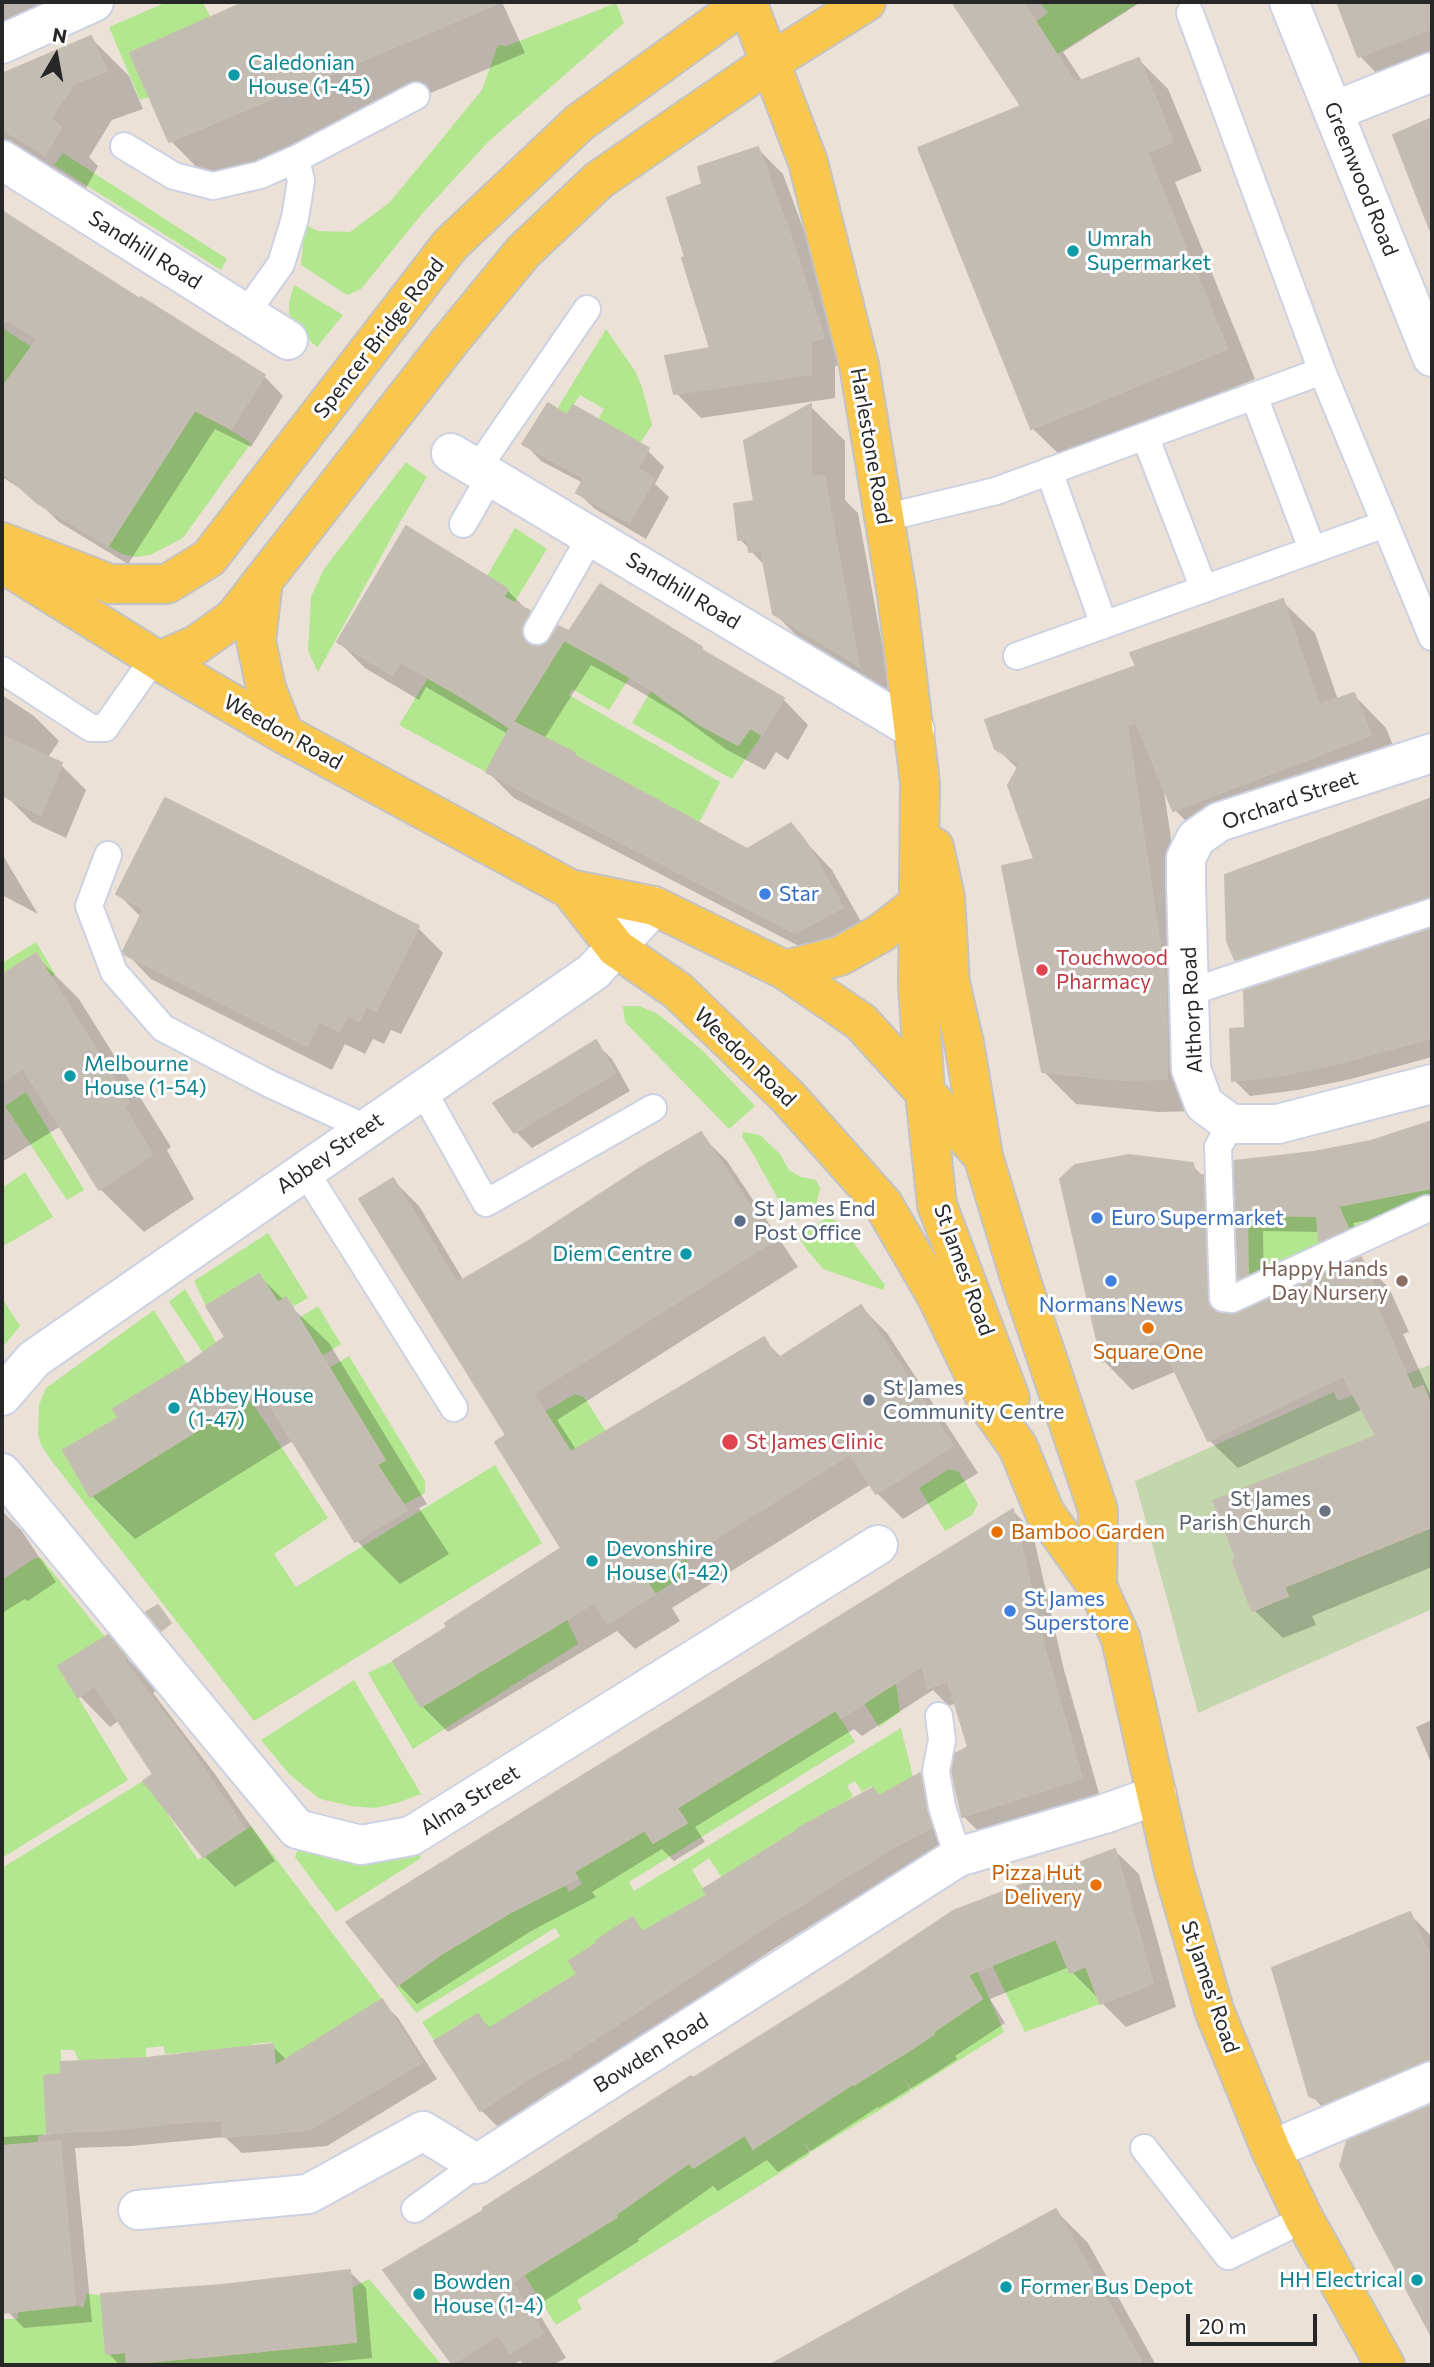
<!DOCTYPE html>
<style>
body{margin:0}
#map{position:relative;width:1434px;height:2367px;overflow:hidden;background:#ebe1d7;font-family:Commissioner,sans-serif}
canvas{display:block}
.frame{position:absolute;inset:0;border:4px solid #272727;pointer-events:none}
.north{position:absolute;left:21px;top:21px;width:70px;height:70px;-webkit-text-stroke:5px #fff;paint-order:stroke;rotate:10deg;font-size:19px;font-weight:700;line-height:28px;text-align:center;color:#272727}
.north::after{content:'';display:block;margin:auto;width:24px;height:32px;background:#272727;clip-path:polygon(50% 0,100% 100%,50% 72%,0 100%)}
.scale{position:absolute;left:1186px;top:2314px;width:131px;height:32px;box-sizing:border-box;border:4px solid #272727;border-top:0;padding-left:9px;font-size:21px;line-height:24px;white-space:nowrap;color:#272727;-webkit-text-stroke:5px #fff;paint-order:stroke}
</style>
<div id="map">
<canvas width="1434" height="2367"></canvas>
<div class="frame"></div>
<div class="north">N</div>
<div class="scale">20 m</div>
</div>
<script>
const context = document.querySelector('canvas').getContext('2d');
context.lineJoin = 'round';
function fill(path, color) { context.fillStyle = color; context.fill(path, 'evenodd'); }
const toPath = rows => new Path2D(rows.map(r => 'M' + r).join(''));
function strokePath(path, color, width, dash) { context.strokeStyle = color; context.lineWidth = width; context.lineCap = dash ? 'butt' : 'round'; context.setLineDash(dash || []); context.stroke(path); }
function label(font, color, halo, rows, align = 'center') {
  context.font = font + ' Commissioner,sans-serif'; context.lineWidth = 6; context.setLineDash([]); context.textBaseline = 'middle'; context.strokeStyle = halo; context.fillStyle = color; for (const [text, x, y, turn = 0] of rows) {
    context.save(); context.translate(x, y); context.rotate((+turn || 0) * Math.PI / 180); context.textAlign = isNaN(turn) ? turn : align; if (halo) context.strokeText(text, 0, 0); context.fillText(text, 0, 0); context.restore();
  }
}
const green = toPath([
 [167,2,202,2,211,17,150,97,140,100,109,27],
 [1040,2,1140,2,1008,85,1035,22,1048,13],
 [616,3,624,23,488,142,421,215,361,289,347,295,301,265,304,232,308,226,318,231,350,232,390,202,482,90,498,45,507,46],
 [63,153,227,259,221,270,54,165],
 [294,285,343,315,317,347,298,330,289,314,289,302],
 [2,328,38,351,202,394,216,421,251,443,183,538,150,555,135,557,122,554,108,546,160,463,11,376,2,388],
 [606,329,635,371,642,387,652,425,640,443,594,427,604,409,580,395,567,415,557,409],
 [406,462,427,477,400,522,318,672,308,651,311,597,324,569],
 [515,528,547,549,514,603,503,597,508,589,487,576],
 [563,639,639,662,609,710,572,689,569,695,720,782,699,823,575,754,513,723,486,772,399,725,429,676,460,696,513,722],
 [661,674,673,682,662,700,710,730,738,745,750,728,762,735,732,779,632,723],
 [36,942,55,974,45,982,29,958,2,975,2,963],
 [623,1006,639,1006,658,1014,702,1050,755,1106,729,1129,625,1022],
 [26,1092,84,1190,67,1200,5,1106],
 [743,1132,760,1135,780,1154,789,1170,801,1177,816,1180,820,1188,815,1210,798,1220,788,1217,752,1152,742,1137],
 [25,1172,53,1217,2,1247,2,1188],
 [1432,1176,1432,1193,1390,1217,1339,1237,1337,1207,1384,1197,1382,1188],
 [1317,1205,1319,1244,1233,1281,1232,1268,1248,1266,1247,1215,1260,1215],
 [829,1217,838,1222,885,1285,883,1290,823,1269,807,1250,798,1236],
 [268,1233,308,1298,292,1307,286,1298,278,1303,259,1274,206,1306,194,1281],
 [185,1289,217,1344,203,1353,169,1302],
 [2,1298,20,1326,2,1348],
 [318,1306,341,1344,322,1356,299,1318],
 [154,1310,187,1364,113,1409,118,1418,63,1450,88,1494,95,1494,235,1407,251,1401,328,1518,274,1554,296,1587,495,1465,542,1543,254,1721,51,1460,41,1445,38,1434,39,1405,46,1388],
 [349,1356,425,1481,425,1493,403,1505,377,1465,329,1368],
 [575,1394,584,1397,661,1518,627,1538,537,1416],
 [949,1469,959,1472,978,1504,972,1515,945,1531,919,1488],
 [672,1538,688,1562,688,1573,655,1594,639,1568],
 [35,1558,41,1558,105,1637,59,1666,128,1780,2,1858,2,1580],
 [567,1619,578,1644,413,1749,368,1673,393,1661,421,1707],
 [892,1654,900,1712,879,1727,856,1690],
 [354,1680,421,1794,397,1803,375,1808,351,1806,320,1799,289,1774,261,1740],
 [819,1684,855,1742,629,1882,634,1891,901,1728,913,1777,879,1796,872,1786,862,1792,855,1781,847,1786,853,1796,844,1803,852,1816,831,1884,813,1898,777,1844,728,1887,709,1858,692,1870,710,1900,703,1915,695,1901,667,1917,653,1950,633,1918,618,1926,604,1936,623,1968,581,1953,569,1961,577,1974,561,1983,573,2002,498,2046,478,2014,466,2022,456,2074,422,2022,560,1936,555,1928,416,2013,377,1961,388,1956,447,1950,476,1934,459,1908,495,1920,525,1904,562,1879,569,1892,582,1884,558,1847,654,1815,722,1781,794,1736,822,1718],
 [143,1781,163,1807,198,1860,251,1826,377,1992,390,2012,373,2004,312,2043,276,2071,272,2042,253,2044,253,2061,206,2078,203,2051,165,2054,164,2046,146,2048,146,2059,123,2058,79,2061,74,2050,61,2050,61,2074,44,2076,47,2133,38,2136,38,2143,2,2146,2,1868],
 [300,1845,334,1860,362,1864,416,1852,421,1858,336,1912,295,1857],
 [1056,1939,1070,1973,1086,1966,1100,2004,1025,2032,992,1965],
 [973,1961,1004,2032,912,2090,903,2077,911,2091,811,2152,803,2140,810,2154,577,2300,582,2309,556,2325,510,2252,616,2217,602,2193,731,2111,754,2149,783,2129,833,2051,854,2085,934,2034,913,1999,953,2018,982,1999,964,1968],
 [369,2279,442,2365,143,2365,142,2351,191,2347,193,2359,265,2352,264,2334],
 [87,2294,101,2295,107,2354,126,2352,127,2365,2,2365,2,2313,3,2319,18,2319,18,2311,75,2305,83,2308]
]);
const cemetery = toPath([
 [1432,1364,1432,1609,1198,1713,1135,1481,1334,1392,1338,1401]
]);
const shadow = toPath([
 [2,2,50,2,2,24],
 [249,2,502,2,525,53,214,185,171,141,132,54],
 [955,2,1141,2,1063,52,1083,82,1139,60,1168,89,1202,171,1175,182,1255,379,1062,457,1032,428,1024,106],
 [1337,2,1432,2,1432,55,1378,75,1360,56],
 [91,38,129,76,143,109,112,120,89,157,98,166,84,192,2,143,2,76],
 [1432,120,1432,227,1395,136],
 [758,149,783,174,813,255,848,363,835,366,835,398,701,418,676,393,712,349,687,258,705,185],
 [2,214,264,376,283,396,251,447,215,429,128,564,59,522,33,497,2,477,2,326,15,304,2,298],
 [810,406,845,441,845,500,858,513,892,699,810,649,774,613,766,567,740,539,756,503],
 [567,418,647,450,664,467,655,484,669,497,646,539,595,509,578,493,583,483,541,461,525,444],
 [406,528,507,590,553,636,570,633,708,656,783,699,808,725,788,760,776,752,765,770,727,750,679,715,634,688,591,665,544,739,747,851,790,825,832,870,868,934,822,958,514,798,488,772,508,734,426,687,419,700,365,668,339,642],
 [1282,601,1315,633,1338,700,1354,695,1386,728,1402,768,1207,842,1175,810,1163,785,1198,1019,1199,1111,1158,1112,1076,1104,1044,1072,1037,860,1019,770,996,748,1138,667],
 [2,695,34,716,59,741,47,759,61,765,86,790,66,838,32,822,7,797,12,787,2,777,4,769,2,768],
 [1432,800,1432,898,1423,901,1429,917,1253,975,1237,959,1229,940,1227,876],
 [2,854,38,914,2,895],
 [118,894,418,928,443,953,401,1034,391,1030,384,1044,373,1039,365,1054,345,1044,332,1070,151,979,126,953,142,918],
 [1425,933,1432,941,1432,1057,1351,1079,1298,1090,1250,1096,1234,1080],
 [35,955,79,999,171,1147,167,1150,194,1199,144,1232,100,1189,61,1126,2,1162,2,977],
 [596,1043,612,1059,630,1091,532,1148,516,1132],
 [1432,1123,1432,1207,1353,1223,1363,1245,1337,1257,1321,1241,1320,1232,1263,1231,1264,1291,1256,1294,1240,1278,1236,1162,1314,1154,1371,1143],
 [701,1135,727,1161,798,1267,557,1420,577,1451,763,1339,782,1358,861,1307,887,1333,978,1473,903,1519,877,1493,871,1484,672,1608,680,1621,635,1649,617,1631,448,1732,422,1706,450,1628,564,1549,508,1435,393,1180,419,1206,464,1281],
 [1192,1165,1231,1205,1235,1316,1360,1259,1389,1288,1409,1332,1403,1334,1432,1398,1432,1567,1312,1616,1316,1625,1283,1638,1254,1610,1379,1437,1363,1409,1238,1468,1209,1440,1177,1371,1132,1390,1104,1361,1062,1179],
 [259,1276,329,1343,427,1504,419,1508,449,1554,400,1584,357,1541,294,1440,135,1539,92,1496,121,1419,191,1363,228,1338],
 [2,1511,21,1530,56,1582,28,1601,25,1599,2,1613],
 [1013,1511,1032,1530,1064,1670,1100,1797,982,1835,963,1816,970,1748,956,1703,949,1706,933,1690,862,1736,854,1729,695,1827,705,1842,674,1861,662,1849,592,1892,596,1897,531,1931,417,2004,398,1984],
 [108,1638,157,1690,153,1693,215,1774,275,1861,235,1887,204,1856,156,1774,120,1720,110,1727,80,1696],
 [1432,1720,1432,1765,1416,1727],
 [920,1775,937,1792,947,1843,911,1863,775,1948,582,2075,551,2091,498,2127,481,2110,478,2016,491,2029,579,1975,632,1920,645,1932,710,1896,873,1790,880,1797],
 [1115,1851,1139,1874,1176,2007,1126,2027,1102,2003,1099,1995,1096,1996,1072,1972,1069,1967,990,1999,1005,2023,955,2056,957,2059,939,2071,879,2108,878,2107,778,2172,767,2160,718,2191,713,2186,638,2239,639,2241,535,2307,566,2358,553,2365,525,2365,520,2361,512,2365,456,2365,453,2363,486,2210,693,2080],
 [1410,1914,1432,1937,1432,2094,1336,2121,1311,2095],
 [381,2001,398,2018,437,2079,327,2146,242,2153,225,2137,131,2146,75,2148,92,2322,24,2328,7,2311,2,2267,2,2137,52,2134,49,2132,146,2059,272,2046,287,2060],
 [1432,2105,1432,2334,1342,2166,1348,2143],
 [1056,2211,1088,2243,1156,2365,774,2365],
 [349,2271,366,2288,372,2358,301,2365,120,2365,108,2353,222,2286]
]);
const building = toPath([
 [245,2,501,2,169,142,130,53,245,2],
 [952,2,1023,2,1075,83,1139,58,1173,142,1147,152,1227,349,1031,429,918,148,1021,106,952,2],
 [1337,2,1432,2,1432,28,1358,57,1337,2],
 [91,36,107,71,74,83,50,119,61,127,45,155,2,129,2,74,91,36],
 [1432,118,1432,229,1430,230,1393,135,1432,118],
 [758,147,788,228,824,338,811,341,811,374,674,394,665,356,710,348,682,258,685,257,667,198,702,184,698,167,758,147],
 [2,211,140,299,141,297,265,375,231,429,195,410,108,546,37,503,2,471,2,388,38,338,2,318,2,211],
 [548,403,567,415,573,405,649,448,638,468,654,479,629,523,576,493,584,478,522,444,548,403],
 [811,404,811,477,824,476,859,666,773,614,761,550,749,552,747,539,738,540,734,504,754,501,744,441,811,404],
 [406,526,508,589,503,597,530,611,521,630,524,640,530,645,538,647,546,644,558,626,569,631,600,584,702,647,702,650,784,698,762,735,750,728,738,745,699,724,651,690,606,663,564,640,513,722,575,753,574,755,747,849,791,823,806,842,843,907,795,933,486,772,513,722,510,728,460,696,400,662,392,675,337,642,406,526],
 [1283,599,1319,705,1354,693,1371,735,1173,811,1136,722,1127,725,1166,986,1167,1079,1124,1080,1042,1072,1002,866,1034,859,1008,785,1020,764,995,749,985,720,1136,666,1130,653,1283,599],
 [2,736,62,763,41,815,2,795,2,736],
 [165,798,419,926,376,1011,366,1006,359,1021,348,1015,339,1031,319,1021,307,1046,124,954,123,951,144,909,116,894,165,798],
 [1432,798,1432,897,1235,960,1227,941,1225,875,1432,798],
 [1432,928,1432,1038,1335,1064,1282,1075,1232,1081,1230,1029,1245,1028,1244,991,1432,928],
 [36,953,129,1103,124,1106,152,1155,99,1190,23,1068,2,1083,2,975,36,953],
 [596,1040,615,1073,514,1133,493,1103,596,1040],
 [1432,1121,1432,1188,1338,1206,1348,1228,1319,1241,1317,1216,1247,1215,1248,1274,1238,1279,1234,1161,1313,1152,1371,1141,1432,1121],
 [701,1132,773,1241,533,1394,571,1452,764,1337,777,1359,861,1305,953,1446,876,1494,850,1454,647,1582,655,1594,608,1624,594,1603,421,1707,393,1661,447,1627,445,1623,561,1548,495,1442,506,1435,359,1199,393,1178,457,1283,530,1240,643,1166,701,1132],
 [1129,1155,1193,1163,1195,1175,1203,1175,1207,1299,1210,1306,1215,1311,1230,1315,1239,1313,1361,1257,1382,1303,1376,1305,1413,1390,1423,1386,1432,1409,1432,1527,1284,1587,1288,1596,1252,1611,1232,1560,1236,1558,1213,1501,1376,1436,1343,1376,1208,1441,1159,1338,1102,1362,1060,1179,1075,1165,1129,1155],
 [259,1274,278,1303,286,1297,299,1318,385,1460,377,1465,407,1510,355,1542,261,1391,90,1497,63,1450,118,1418,113,1409,190,1362,225,1337,206,1306,259,1274],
 [1013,1509,1045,1649,1082,1778,962,1817,952,1771,955,1754,968,1747,948,1681,928,1688,922,1666,841,1718,836,1710,677,1808,687,1823,653,1843,645,1830,574,1872,578,1878,511,1912,440,1955,397,1986,346,1922,1013,1509],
 [158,1605,171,1623,161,1631,146,1612,158,1605],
 [108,1635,127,1658,124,1661,185,1741,245,1829,203,1857,143,1781,153,1774,94,1685,78,1698,58,1666,108,1635],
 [920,1773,932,1827,894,1847,758,1932,565,2059,534,2075,480,2111,434,2041,478,2014,488,2029,577,1974,569,1961,597,1943,596,1941,618,1926,633,1917,642,1932,707,1895,703,1889,798,1830,797,1829,873,1788,879,1796,920,1773],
 [1115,1849,1153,1983,1100,2004,1086,1966,1070,1973,1056,1939,968,1975,982,1999,933,2032,934,2034,915,2047,854,2085,853,2084,753,2149,745,2135,693,2168,689,2163,615,2215,617,2217,512,2282,543,2333,510,2353,499,2335,452,2364,383,2270,484,2210,483,2208,691,2076,693,2078,845,1983,953,1911,1115,1849],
 [1410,1912,1432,1961,1432,2060,1423,2061,1326,2103,1309,2096,1272,1968,1410,1912],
 [382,1999,422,2062,309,2130,223,2137,222,2120,172,2123,113,2130,47,2133,44,2076,61,2074,61,2062,146,2058,273,2044,275,2066,382,1999],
 [1432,2105,1432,2337,1340,2166,1347,2141,1432,2105],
 [60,2141,75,2305,2,2313,2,2146,60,2141],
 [1056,2209,1143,2365,770,2365,1056,2209],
 [350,2270,356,2342,127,2364,126,2352,106,2354,101,2294,222,2285,350,2270]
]);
const service = toPath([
 [1190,13,1322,371,1432,637],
 [124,146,174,176,213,186,260,175,296,159,416,96],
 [246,313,281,264,295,218,301,181,296,159],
 [1254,396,1312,549],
 [1145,436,1204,589],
 [477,469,587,309],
 [1049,471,1104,625],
 [884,518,996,491,1322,371],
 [463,524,490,477],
 [537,631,591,536],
 [1017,656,1385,524],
 [2,670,91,728,105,728,154,658],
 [108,855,89,906,114,972,163,1028,270,1084,366,1128],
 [1190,992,1432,912],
 [422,1089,486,1203,653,1108],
 [1231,1124,1218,1147,1223,1298,1232,1299,1427,1209],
 [305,1171,454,1408],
 [939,1716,942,1740,936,1771,942,1807,958,1857],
 [1144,2148,1228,2256,1304,2219],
 [415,2209,477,2164]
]);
const minor = toPath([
 [1289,2,1432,357],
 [2,44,94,2],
 [1334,111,1432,72],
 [2,160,288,340],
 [451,453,915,730],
 [1432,753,1219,822,1196,838,1186,858,1186,884,1191,1069,1204,1104,1231,1124,1278,1124,1432,1084],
 [2,1396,34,1359,593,972,654,906],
 [2,1473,297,1829,361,1845,411,1836,878,1545],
 [1271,2150,1432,2081],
 [138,2210,308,2194,423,2131,477,2164,958,1857,1104,1814,1157,1795]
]);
const primary = toPath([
 [747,2,808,162,859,365,897,595,920,783,918,985,925,1093,937,1205,1010,1398],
 [2,542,110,584,167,584,209,558,450,245,579,123,746,2],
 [2,563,159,661,284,734,570,889,654,906,785,970,861,1022,983,1156],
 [263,581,256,641,266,688,284,734],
 [159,661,196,645,234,618,450,341,523,252,599,180,769,63,866,2],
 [934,847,945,897,950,983,964,1043,983,1156,1021,1281,1098,1510,1097,1586],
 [570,889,616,948,678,991,788,1097,883,1204,937,1297,991,1409,1018,1447,1045,1513,1097,1586,1121,1639,1174,1872,1214,2010,1271,2150,1304,2219,1385,2365],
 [785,970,840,956,881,933,917,905]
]);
const markers = [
 [234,75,7,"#0f9aa8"],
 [1073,251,7,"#0f9aa8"],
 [765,894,7,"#3f7fe0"],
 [1042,970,7,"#e0444e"],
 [70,1076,7,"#0f9aa8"],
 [1097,1218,7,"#3f7fe0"],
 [740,1221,7,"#5c6f8a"],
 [686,1254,7,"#0f9aa8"],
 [1111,1281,7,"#3f7fe0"],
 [1402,1281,7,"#8d6e63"],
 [1148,1328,7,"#e8710a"],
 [869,1400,7,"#5c6f8a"],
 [174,1408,7,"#0f9aa8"],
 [730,1442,9,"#e0444e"],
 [1325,1511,7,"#6b7280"],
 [997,1532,7,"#e8710a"],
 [592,1561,7,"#0f9aa8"],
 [1010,1611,7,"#3f7fe0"],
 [1096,1885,7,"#e8710a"],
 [1417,2280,7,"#0f9aa8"],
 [1006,2287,7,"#0f9aa8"],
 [419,2294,7,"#0f9aa8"]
];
const cultureNames = [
 ["Caledonian",248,63],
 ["House (1-45)",248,87],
 ["Umrah",1087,239],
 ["Supermarket",1087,263],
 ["Melbourne",84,1064],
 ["House (1-54)",84,1088],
 ["Diem Centre",672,1254,"right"],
 ["Abbey House",188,1396],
 ["(1-47)",188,1420],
 ["Devonshire",606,1549],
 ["House (1-42)",606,1573],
 ["HH Electrical",1403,2280,"right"],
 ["Bowden",433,2282],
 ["House (1-4)",433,2306],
 ["Former Bus Depot",1020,2287]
];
const streetNames = [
 ["Greenwood Road",1361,179,68],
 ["Sandhill Road",145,250,32],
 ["Spencer Bridge Road",379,338,-52],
 ["Harlestone Road",871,446,80],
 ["Sandhill Road",683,591,31],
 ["Weedon Road",283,732,29],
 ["Orchard Street",1290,800,-19],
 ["Althorp Road",1192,1010,-93],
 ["Weedon Road",745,1057,44],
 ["Abbey Street",330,1153,-35],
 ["St James' Road",964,1270,70],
 ["Alma Street",470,1800,-32],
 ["St James' Road",1210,1987,71],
 ["Bowden Road",651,2053,-32]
];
const shopNames = [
 ["Star",779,894],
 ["Euro Supermarket",1111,1218],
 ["Normans News",1111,1305,"center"],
 ["St James",1024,1599],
 ["Superstore",1024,1623]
];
const healthNames = [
 ["Touchwood",1056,958],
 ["Pharmacy",1056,982],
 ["St James Clinic",746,1442]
];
const serviceNames = [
 ["St James End",754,1209],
 ["Post Office",754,1233],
 ["St James",883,1388],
 ["Community Centre",883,1412]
];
const educationNames = [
 ["Happy Hands",1388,1269],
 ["Day Nursery",1388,1293]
];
const foodNames = [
 ["Square One",1148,1352],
 ["Bamboo Garden",1011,1532,"left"],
 ["Pizza Hut",1082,1873,"right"],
 ["Delivery",1082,1897,"right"]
];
const worshipNames = [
 ["St James",1311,1499],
 ["Parish Church",1311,1523]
];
fill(green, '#b2e68f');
fill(cemetery, '#c4d6ad');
fill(shadow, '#0003');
fill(building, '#c2bcb3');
strokePath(building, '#c6bdb1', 2);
strokePath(service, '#cdd2e2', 30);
strokePath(minor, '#cdd2e2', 42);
strokePath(primary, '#c3c3c3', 42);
strokePath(service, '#fff', 26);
strokePath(minor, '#fff', 38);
strokePath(primary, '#f9c74e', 38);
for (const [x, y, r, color] of markers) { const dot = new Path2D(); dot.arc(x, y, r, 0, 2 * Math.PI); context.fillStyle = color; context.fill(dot); strokePath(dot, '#fff', 2.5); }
label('21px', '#0d838f', '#fff', cultureNames, 'left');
label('21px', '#272727', '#fff', streetNames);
label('21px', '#366cbe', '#fff', shopNames, 'left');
label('21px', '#be3a42', '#fff', healthNames, 'left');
label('21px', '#4e5e75', '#fff', serviceNames, 'left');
label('21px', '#785e54', '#fff', educationNames, 'right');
label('21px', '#c56008', '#fff', foodNames);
label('21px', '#5b616d', '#fff', worshipNames, 'right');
</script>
